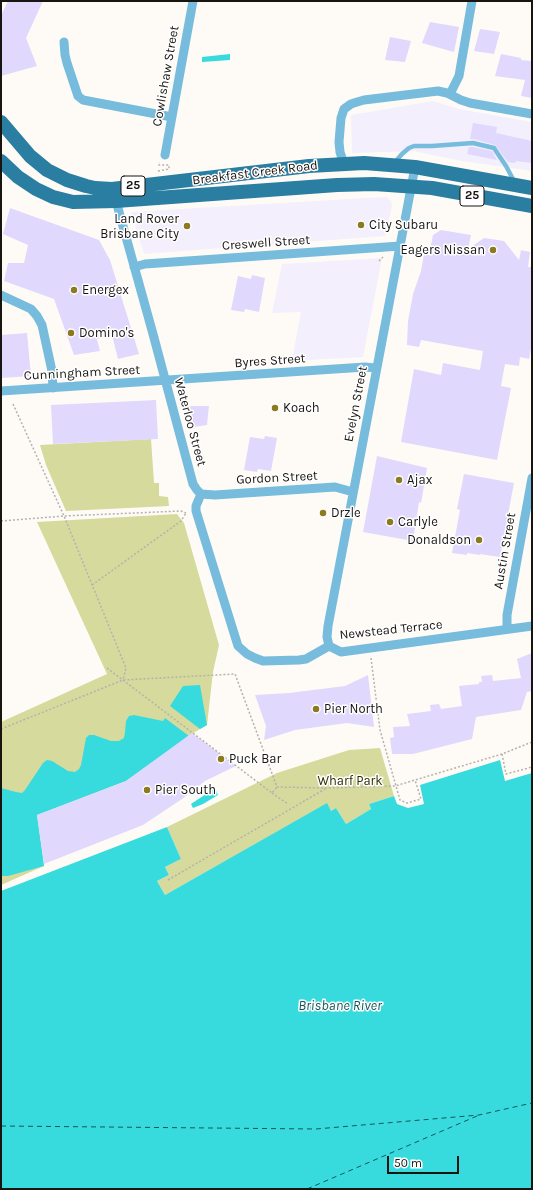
<!DOCTYPE html>
<style>
body{margin:0}
#map{position:relative;width:533px;height:1190px;overflow:hidden;background:#fefbf6;font-family:Karla,sans-serif}
canvas{display:block}
.frame{position:absolute;inset:0;border:2px solid #181511;pointer-events:none}
.scale{position:absolute;left:387px;top:1156px;width:72px;height:18px;box-sizing:border-box;border:2px solid #181511;border-top:0;padding-left:5px;font-size:12px;line-height:14px;white-space:nowrap;color:#181511;-webkit-text-stroke:3px #fff;paint-order:stroke}
</style>
<div id="map">
<canvas width="533" height="1190"></canvas>
<div class="frame"></div>
<div class="scale">50 m</div>
</div>
<script>
const context = document.querySelector('canvas').getContext('2d');
context.lineJoin = 'round';
function fill(path, color) { context.fillStyle = color; context.fill(path, 'evenodd'); }
const toPath = rows => new Path2D(rows.map(r => 'M' + r).join(''));
function strokePath(path, color, width, dash) { context.strokeStyle = color; context.lineWidth = width; context.lineCap = dash ? 'butt' : 'round'; context.setLineDash(dash || []); context.stroke(path); }
function label(font, color, halo, rows, align = 'center') {
  context.font = font + ' Karla,sans-serif'; context.lineWidth = 3; context.setLineDash([]); context.textBaseline = 'middle'; context.strokeStyle = halo; context.fillStyle = color; for (const [text, x, y, turn = 0] of rows) {
    context.save(); context.translate(x, y); context.rotate((+turn || 0) * Math.PI / 180); context.textAlign = isNaN(turn) ? turn : align; if (halo) context.strokeText(text, 0, 0); context.fillText(text, 0, 0); context.restore();
  }
}
const industrial = toPath([
 [433,101,459,109,532,122,532,171,456,160,414,151,352,153,351,115],
 [383,197,387,197,391,201,392,206,385,236,144,254,131,212],
 [382,258,363,357,292,361,301,312,272,313,282,264]
]);
const green = toPath([
 [151,439,154,483,159,483,159,496,168,497,169,506,66,511,46,465,40,445],
 [177,514,184,523,219,645,213,672,207,725,188,736,126,781,37,815,44,866,1,885,1,722,107,674,37,522],
 [380,748,394,796,369,804,371,809,346,824,336,808,331,811,326,804,165,895,157,881,169,875,165,867,181,859,167,827,277,773,349,750]
]);
const water = toPath([
 [230,54,230,60,202,62,202,57],
 [200,685,207,725,200,729,170,706,183,686],
 [134,715,163,721,165,718,189,736,126,781,37,815,44,866,8,876,1,876,1,788,16,792,22,793,25,790,43,763,47,760,52,761,68,771,75,772,79,769,81,765,86,738,89,735,94,735,111,741,119,741,124,738,125,732,126,721,129,716],
 [500,760,505,781,532,773,532,1189,1,1189,1,891,167,827,181,859,165,867,169,875,157,881,165,895,327,803,331,811,336,808,346,824,371,809,369,804,394,796,397,804,408,808,424,804,420,785],
 [215,788,218,795,203,804,193,808,191,804]
]);
const ferry = toPath([
 [1,1126,316,1129,479,1115,532,1103],
 [307,1189,477,1116]
]);
const building = toPath([
 [8,1,43,1,26,38,37,66,1,76,1,15],
 [430,22,459,27,454,52,422,43],
 [480,29,500,32,494,54,474,51],
 [390,37,411,41,405,62,385,60],
 [501,54,521,58,521,60,532,61,532,98,521,96,525,80,495,76],
 [473,123,497,127,496,133,532,141,532,163,516,161,515,163,508,162,495,145,474,139,470,139],
 [469,147,473,147,492,151,497,160,467,154],
 [10,208,99,240,110,260,139,354,118,359,112,335,97,339,100,351,74,355,54,299,4,281,8,263,24,263,28,245,3,234],
 [441,230,471,235,468,249,484,238,504,241,519,260,521,250,530,252,528,267,532,267,532,344,529,359,520,357,519,366,505,364,501,386,511,388,497,460,401,442,414,369,441,375,443,363,480,370,483,351,421,340,419,347,407,345,408,321,413,294,421,271,424,254,429,255,433,235],
 [252,275,265,278,259,312,245,309,244,312,231,310,238,276,251,279],
 [27,333,31,376,1,378,1,335],
 [156,400,158,439,53,444,51,405],
 [190,406,209,406,207,425,194,427],
 [265,436,277,438,271,471,258,469,257,472,244,470,250,437,264,439],
 [377,456,427,468,421,503,419,502,413,541,363,532],
 [464,474,514,483,500,557,480,554,480,555,467,553,467,555,452,553,460,510,457,509],
 [532,653,532,691,527,692,521,710,476,717,472,739,413,754,392,754,390,738,394,737,393,727,410,726,407,714,431,711,430,705,439,704,441,709,462,706,459,686,479,684,479,682,482,682,481,676,492,675,493,681,521,678,517,659],
 [368,675,374,727,347,723,295,730,264,740,266,726,255,695,289,693,345,686],
 [192,733,236,766,205,781,182,799,143,825,44,864,37,815,126,781]
]);
const path = toPath([
 [158,171,169,169,169,165,159,165,159,162],
 [379,261,383,257],
 [13,404,64,516,126,668,123,680],
 [1,521,64,516,181,511,186,513],
 [92,585,181,521,186,513],
 [371,658,380,730,400,800,407,803,421,799,415,780],
 [107,668,272,793,277,787],
 [1,729,123,680,235,674,277,787,326,788,395,786,502,754,532,742],
 [502,754,506,774,532,767],
 [272,793,288,804],
 [168,880,325,789]
]);
const service = toPath([
 [395,162,402,154,409,148,414,146,432,146,473,143,494,148,506,166,514,181]
]);
const minor = toPath([
 [64,42,65,55,67,63,78,96,83,100,172,117],
 [450,94,459,76,472,1],
 [165,155,193,1],
 [344,164,340,152,339,142,341,118,344,109,351,104,357,102,364,100,438,91,447,93,461,100,470,103,532,114],
 [116,201,153,334,193,484,197,490,201,494],
 [134,267,145,264,400,246],
 [1,295,31,309,37,316,42,325,52,371,53,388],
 [1,391,365,367,376,368],
 [201,494,196,506,196,511,238,646,247,654,255,658,263,661,299,660,306,659,329,646],
 [201,494,215,495,335,487,353,492],
 [507,629,507,615,532,478],
 [329,646,327,637,328,626,415,167],
 [329,646,341,652,532,626]
]);
const primary = toPath([
 [1,122,30,156,47,170,67,180,86,186,95,188,112,189,309,166,364,163,415,167,532,188],
 [1,161,18,177,36,189,53,197,73,202,116,201,337,185,374,184,432,188,532,206]
]);
const markers = [
 [361,225,4,"#8a7b20"],
 [187,226,4,"#8a7b20"],
 [493,250,4,"#8a7b20"],
 [74,290,4,"#8a7b20"],
 [71,333,4,"#8a7b20"],
 [275,408,4,"#8a7b20"],
 [399,480,4,"#8a7b20"],
 [323,513,4,"#8a7b20"],
 [390,522,4,"#8a7b20"],
 [479,540,4,"#8a7b20"],
 [316,709,4,"#8a7b20"],
 [221,759,4,"#8a7b20"],
 [147,790,4,"#8a7b20"]
];
const shields = [
 [133,186,24],
 [472,196,24]
];
const shieldNames = [
 ["25",133,186],
 ["25",472,196]
];
const streetNames = [
 ["Cowlishaw Street",166,76,-80],
 ["Breakfast Creek Road",255,173,-7],
 ["Creswell Street",266,243,-4],
 ["Byres Street",270,361,-4],
 ["Cunningham Street",82,373,-3],
 ["Evelyn Street",356,404,-79],
 ["Waterloo Street",190,422,75],
 ["Gordon Street",277,478,-3],
 ["Austin Street",505,551,-80],
 ["Newstead Terrace",391,630,-6]
];
const poiNames = [
 ["Land Rover",179,219,"right"],
 ["Brisbane City",179,234,"right"],
 ["City Subaru",369,225],
 ["Eagers Nissan",485,250,"right"],
 ["Energex",82,290],
 ["Domino's",79,333],
 ["Koach",283,408],
 ["Ajax",407,480],
 ["Drzle",331,513],
 ["Carlyle",398,522],
 ["Donaldson",471,540,"right"],
 ["Pier North",324,709],
 ["Puck Bar",229,759],
 ["Pier South",155,790]
];
const parkNames = [
 ["Wharf Park",350,781]
];
const waterNames = [
 ["Brisbane River",340,1006]
];
fill(industrial, '#f3effd');
fill(green, '#d6da9d');
fill(water, '#37dbde');
strokePath(ferry, '#155758', 1, [5, 4]);
fill(building, '#e1d8fd');
strokePath(path, '#b5b2ae', 1.5, [2, 2]);
strokePath(service, '#77bcdd', 4.5);
strokePath(minor, '#77bcdd', 9);
strokePath(primary, '#297ea2', 14);
for (const [x, y, r, color] of markers) { const dot = new Path2D(); dot.arc(x, y, r, 0, 2 * Math.PI); context.fillStyle = color; context.fill(dot); strokePath(dot, '#fff', 1.5); }
for (const [x, y, w] of shields) { const box = new Path2D(); box.roundRect(x - w / 2, y - 10, w, 20, 3); context.fillStyle = '#fff'; context.fill(box); strokePath(box, '#181511', 1); }
label('bold 12px', '#181511', null, shieldNames);
label('13px', '#181511', '#fff', streetNames);
label('13px', '#181511', '#fff', poiNames, 'left');
label('13px', '#2d2e00', '#fff', parkNames);
label('italic 14px', '#155758', '#fff', waterNames);
</script>
